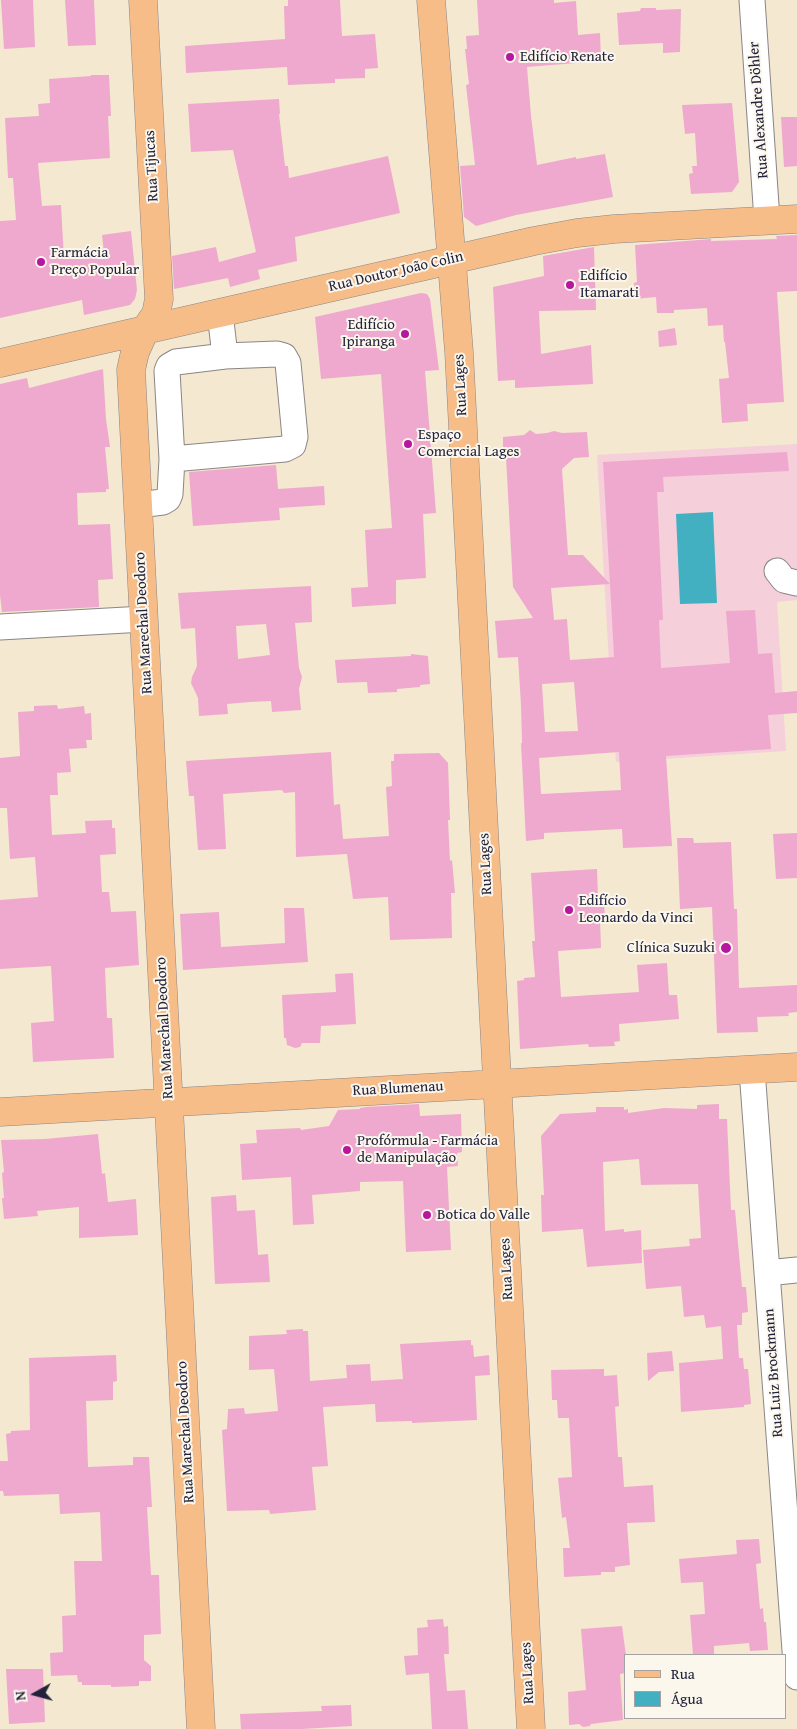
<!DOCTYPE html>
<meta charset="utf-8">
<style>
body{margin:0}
#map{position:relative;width:797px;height:1729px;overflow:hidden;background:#f4e8d0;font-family:"Gentium Book Plus",serif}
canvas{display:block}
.legend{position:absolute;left:624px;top:1654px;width:162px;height:65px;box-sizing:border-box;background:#fbf7ec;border:1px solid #a4a2a5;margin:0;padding:6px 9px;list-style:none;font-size:15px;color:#22223b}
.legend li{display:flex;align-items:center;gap:10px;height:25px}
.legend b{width:25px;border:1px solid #a4a2a5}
.north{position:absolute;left:10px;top:1669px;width:50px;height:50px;-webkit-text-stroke:4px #fbf7ec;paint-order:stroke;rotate:263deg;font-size:14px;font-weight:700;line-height:20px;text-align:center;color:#22223b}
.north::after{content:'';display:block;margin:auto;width:18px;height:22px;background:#22223b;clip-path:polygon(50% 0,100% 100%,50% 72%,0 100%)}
</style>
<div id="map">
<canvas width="797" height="1729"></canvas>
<ul class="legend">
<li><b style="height:6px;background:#f7bd88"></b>Rua</li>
<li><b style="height:14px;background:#43b0c1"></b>Água</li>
</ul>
<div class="north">N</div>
</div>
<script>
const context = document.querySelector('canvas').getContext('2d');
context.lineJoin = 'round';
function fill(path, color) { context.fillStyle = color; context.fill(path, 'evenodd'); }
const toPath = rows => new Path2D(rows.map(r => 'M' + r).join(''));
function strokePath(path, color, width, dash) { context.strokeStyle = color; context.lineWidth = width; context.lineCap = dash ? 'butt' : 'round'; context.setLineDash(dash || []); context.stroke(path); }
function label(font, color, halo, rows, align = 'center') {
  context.font = font + ' "Gentium Book Plus",serif'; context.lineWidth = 4; context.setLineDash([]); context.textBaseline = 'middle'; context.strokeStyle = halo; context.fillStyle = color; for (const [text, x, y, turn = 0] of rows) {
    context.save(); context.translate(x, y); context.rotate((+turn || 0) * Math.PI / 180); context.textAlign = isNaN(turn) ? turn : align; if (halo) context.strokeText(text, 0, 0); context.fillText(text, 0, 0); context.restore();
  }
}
const built = toPath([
 [797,444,797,600,777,602,786,751,616,762,611,697,597,455]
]);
const water = toPath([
 [713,512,717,603,680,604,676,514]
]);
const building = toPath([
 [1,0,33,0,35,47,4,49],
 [65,0,94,0,96,45,68,46],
 [288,0,340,0,342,36,375,34,378,68,365,69,365,78,335,79,335,83,288,85,287,67,186,73,185,46,285,39,284,6,288,6],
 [477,0,554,0,554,3,576,1,578,35,600,33,601,61,527,67,531,116,537,165,576,157,576,159,605,154,613,197,516,215,476,226,464,217,460,166,475,165,466,85,469,84,465,49,467,49,466,36,479,35],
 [641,8,656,8,656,10,681,9,680,52,663,53,663,43,619,45,617,13,640,11],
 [91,75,109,75,111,116,108,116,110,158,38,163,42,206,61,205,64,259,104,253,102,235,131,231,137,290,135,299,130,305,84,315,82,300,0,318,0,221,16,220,13,178,8,178,5,118,39,116,38,104,50,103,49,79,91,76],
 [279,99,280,114,279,114,285,166,288,166,289,178,388,156,400,213,295,237,297,261,258,270,260,279,230,287,228,278,174,289,172,256,216,247,219,262,256,252,233,150,191,152,188,104],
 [732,103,739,182,732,192,691,194,689,174,693,173,692,166,697,166,695,133,685,134,682,105],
 [781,117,797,117,797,166,784,167],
 [797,235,797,291,777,292,784,402,747,404,748,421,722,423,719,379,729,378,725,342,724,342,723,325,708,326,707,308,674,310,674,313,657,313,656,297,635,299,634,283,637,282,635,245,711,239,711,241,777,239,776,236],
 [594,247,596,310,539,311,541,354,591,345,593,384,515,388,515,380,498,381,493,287,544,276,543,256],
 [421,293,427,294,430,299,439,370,425,371,436,513,423,514,426,578,396,580,396,604,352,607,351,588,368,587,365,530,392,528,381,374,321,379,315,317],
 [675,328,677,345,659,347,658,331],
 [103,369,106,419,110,447,105,447,109,489,106,489,106,492,77,493,78,525,110,524,113,579,98,580,99,607,2,612,0,595,0,384,27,378,29,388],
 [530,430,536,434,547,433,554,431,562,433,587,432,589,457,574,458,562,469,568,555,583,555,610,584,603,462,787,452,789,471,663,477,664,492,657,492,663,620,659,620,661,668,730,663,726,611,755,610,758,654,772,653,775,693,797,691,797,713,768,715,771,749,666,756,672,846,623,848,622,829,544,833,544,839,526,841,521,743,522,743,521,705,518,657,498,658,495,621,533,618,513,587,506,457,503,452,503,437,524,435],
 [610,584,614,657,570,660,567,619,554,620,551,588],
 [574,682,578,731,545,732,542,684],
 [619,752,621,790,541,794,539,758],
 [276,465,278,489,324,486,325,505,279,508,280,520,193,526,189,472],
 [311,586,312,622,295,623,299,668,302,677,299,689,301,710,272,712,271,701,250,702,227,704,228,714,199,716,198,698,191,683,192,677,197,666,195,628,181,629,178,593],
 [266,624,270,655,238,659,236,626],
 [411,654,428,656,430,684,420,685,420,687,397,689,397,692,368,693,367,682,337,683,335,660,411,656],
 [57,705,58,709,84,706,85,714,91,713,92,740,86,740,87,748,69,749,71,772,57,773,58,795,50,795,52,835,86,833,85,821,112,820,112,828,115,828,116,854,100,855,102,892,109,892,111,912,136,911,139,965,105,968,107,1018,112,1018,114,1058,33,1062,31,1023,54,1021,51,966,0,969,0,900,38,897,35,857,10,859,7,808,0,808,0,758,20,756,18,712,34,711,34,706],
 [331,752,334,805,340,804,343,839,389,836,386,787,392,786,391,761,394,761,394,754,439,753,448,763,450,820,448,820,450,861,452,860,455,893,451,893,452,938,390,940,388,897,353,899,347,854,296,857,295,792,284,793,282,790,223,794,226,849,198,850,194,796,189,796,186,761],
 [797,833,797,878,776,879,773,834],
 [677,838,693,838,694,843,731,842,734,909,737,909,739,988,797,985,797,1012,788,1013,789,1016,757,1017,758,1032,717,1033,712,907,680,909],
 [597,869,598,899,604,899,605,919,600,919,601,948,558,951,561,997,639,992,637,965,667,963,669,995,677,995,679,1019,619,1024,620,1041,614,1042,615,1046,589,1047,588,1044,520,1049,517,981,524,980,524,978,535,977,532,941,535,941,531,873],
 [284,908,304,908,308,962,183,970,180,914,219,912,221,947,285,943],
 [353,973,356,1024,321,1026,320,1043,302,1043,300,1047,295,1048,287,1045,286,1038,284,1038,282,995,336,992,335,974],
 [419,1104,420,1116,461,1114,462,1152,457,1153,458,1166,447,1167,451,1250,406,1252,403,1181,360,1182,360,1191,312,1195,314,1224,293,1225,291,1177,242,1180,240,1144,257,1143,256,1130,300,1128,301,1130,329,1126,338,1110,360,1109,360,1108,366,1107],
 [719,1104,719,1119,727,1119,731,1210,735,1210,742,1287,746,1287,748,1312,742,1313,742,1325,737,1325,739,1358,743,1358,744,1369,748,1369,751,1404,744,1405,744,1407,681,1412,679,1363,723,1359,721,1326,706,1328,704,1315,684,1317,681,1286,646,1289,643,1250,690,1246,689,1239,701,1238,698,1184,641,1185,639,1159,603,1162,605,1231,624,1229,624,1232,641,1230,642,1263,587,1267,583,1229,542,1232,541,1195,544,1195,541,1136,560,1114,596,1112,596,1107,624,1107,624,1110,628,1109,628,1113,664,1108,697,1109,697,1105],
 [98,1134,102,1174,105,1173,108,1202,136,1199,138,1235,79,1238,79,1207,37,1211,38,1216,4,1219,2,1198,4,1198,2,1173,4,1172,1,1140,45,1139],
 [236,1195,237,1211,255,1210,258,1255,268,1254,270,1282,215,1284,211,1197],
 [303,1329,303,1331,308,1331,310,1381,347,1378,346,1365,370,1364,371,1381,403,1379,400,1344,471,1340,471,1345,473,1345,474,1357,489,1355,490,1375,475,1376,477,1420,412,1423,412,1421,376,1422,375,1404,323,1407,328,1466,312,1467,316,1510,270,1514,269,1510,227,1511,222,1430,227,1429,228,1409,244,1408,245,1414,278,1411,274,1369,249,1370,249,1336,287,1334,286,1330],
 [672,1351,674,1371,659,1372,648,1381,647,1353],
 [116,1355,117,1381,113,1382,113,1400,86,1401,88,1467,133,1465,133,1457,149,1457,152,1507,147,1507,151,1575,159,1575,161,1634,144,1635,144,1660,151,1666,151,1681,139,1681,139,1686,111,1687,111,1685,82,1685,82,1682,78,1682,77,1675,51,1676,50,1653,63,1652,62,1616,76,1615,74,1561,102,1561,100,1512,60,1514,59,1494,4,1496,3,1491,0,1491,0,1461,8,1461,6,1434,11,1433,11,1431,30,1430,29,1358],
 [604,1369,604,1376,617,1375,619,1406,615,1407,618,1457,622,1457,624,1487,653,1485,655,1522,627,1523,630,1565,615,1567,615,1572,601,1572,601,1575,564,1577,563,1548,570,1548,566,1517,562,1518,558,1478,572,1477,569,1418,558,1418,557,1400,552,1400,551,1370],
 [759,1539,761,1563,756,1564,760,1609,763,1608,764,1622,766,1622,768,1650,750,1651,749,1643,714,1646,714,1654,693,1655,690,1615,705,1614,703,1582,681,1583,679,1559,737,1554,736,1540],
 [443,1619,444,1627,448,1626,449,1654,444,1654,447,1691,465,1690,468,1729,432,1729,429,1673,406,1675,404,1656,418,1655,417,1628,428,1627,427,1620],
 [622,1626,626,1656,626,1673,620,1674,623,1720,591,1724,590,1726,583,1727,579,1724,569,1725,568,1692,586,1690,581,1629],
 [6,1669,43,1669,45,1722,9,1724],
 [351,1705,352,1726,302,1729,241,1729,240,1714,322,1711,321,1706]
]);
const minor = toPath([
 [752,0,767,220],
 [172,459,167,371,169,366,176,362,225,356],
 [138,505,163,502,168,499,170,494,172,459,285,449,293,445,295,437,288,363,284,356,277,354,225,356,220,313],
 [777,571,784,580,797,583],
 [0,627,144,619],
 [752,1070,797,1677],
 [767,1273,797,1270]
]);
const major = toPath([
 [143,0,159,299,156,314,145,330,135,352,131,370,201,1729],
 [431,0,459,352,531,1729],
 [0,363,534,241,577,233,614,229,797,219],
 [0,1112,797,1067]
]);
const markers = [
 [510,57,5,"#b5179e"],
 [41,262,5,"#b5179e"],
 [570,285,5,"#b5179e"],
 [405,334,5,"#b5179e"],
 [408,444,5,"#b5179e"],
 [569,910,5,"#b5179e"],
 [726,948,6,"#b5179e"],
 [347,1150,5,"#b5179e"],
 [427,1215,5,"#b5179e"]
];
const poiNames = [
 ["Edifício Renate",520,57],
 ["Farmácia",51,253],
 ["Preço Popular",51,270],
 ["Edifício",580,276],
 ["Itamarati",580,293],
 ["Edifício",395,325,"right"],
 ["Ipiranga",395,342,"right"],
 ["Espaço",418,435],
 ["Comercial Lages",418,452],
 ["Edifício",579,901],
 ["Leonardo da Vinci",579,918],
 ["Clínica Suzuki",715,948,"right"],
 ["Profórmula - Farmácia",357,1141],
 ["de Manipulação",357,1158],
 ["Botica do Valle",437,1215]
];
const streetNames = [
 ["Rua Alexandre Döhler",759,110,-94],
 ["Rua Tijucas",152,166,-93],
 ["Rua Doutor João Colin",396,272,-13],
 ["Rua Lages",461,385,-93],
 ["Rua Marechal Deodoro",144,623,-93],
 ["Rua Lages",486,864,-93],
 ["Rua Marechal Deodoro",165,1028,-93],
 ["Rua Blumenau",398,1089,-3],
 ["Rua Lages",507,1269,-93],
 ["Rua Luiz Brockmann",774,1373,-94],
 ["Rua Marechal Deodoro",186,1432,-93],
 ["Rua Lages",528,1673,-93]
];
fill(built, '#f5cfd9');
fill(water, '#43b0c1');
fill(building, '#efa9ce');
strokePath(minor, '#8b8586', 27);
strokePath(major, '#8b8586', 29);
strokePath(minor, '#fff', 25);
strokePath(major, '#f7bd88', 28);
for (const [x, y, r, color] of markers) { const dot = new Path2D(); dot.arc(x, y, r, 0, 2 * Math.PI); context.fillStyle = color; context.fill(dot); strokePath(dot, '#fbf7ec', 2); }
label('15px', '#22223b', '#fbf7ec', poiNames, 'left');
label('15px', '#22223b', '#fbf7ec', streetNames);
</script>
